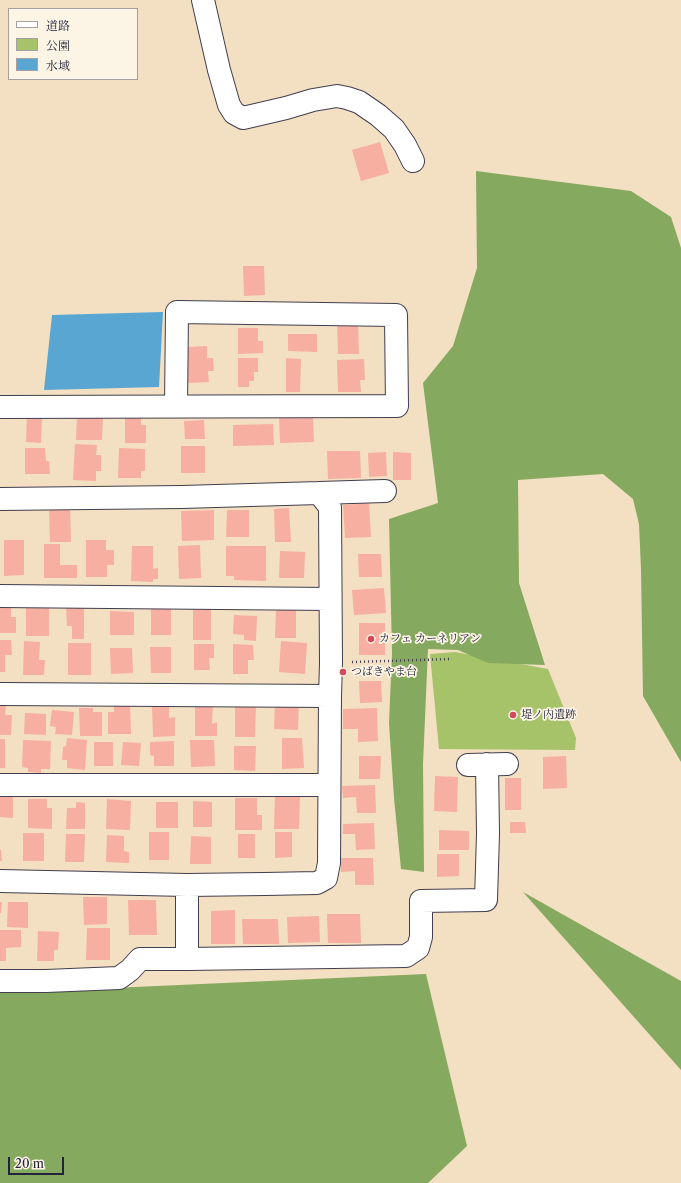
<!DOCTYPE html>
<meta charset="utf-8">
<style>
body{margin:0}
#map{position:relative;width:681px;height:1183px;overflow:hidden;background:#f3dfc2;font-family:"Libre Caslon Text","Noto Serif JP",serif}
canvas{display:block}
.legend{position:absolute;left:8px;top:8px;width:130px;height:72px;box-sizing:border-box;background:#fcf5e5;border:1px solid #a5a1a1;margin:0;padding:5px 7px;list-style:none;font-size:12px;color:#22223b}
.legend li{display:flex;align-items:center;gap:8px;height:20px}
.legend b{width:20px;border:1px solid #a5a1a1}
.scale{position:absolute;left:8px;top:1157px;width:56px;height:18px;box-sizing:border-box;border:2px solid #22223b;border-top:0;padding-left:5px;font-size:12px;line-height:14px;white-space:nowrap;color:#22223b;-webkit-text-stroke:3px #fcf5e5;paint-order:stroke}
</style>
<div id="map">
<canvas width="681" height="1183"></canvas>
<ul class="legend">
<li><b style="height:5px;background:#fff"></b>道路</li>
<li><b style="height:11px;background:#a7c36a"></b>公園</li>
<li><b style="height:11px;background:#5aa6d3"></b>水域</li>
</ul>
<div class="scale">20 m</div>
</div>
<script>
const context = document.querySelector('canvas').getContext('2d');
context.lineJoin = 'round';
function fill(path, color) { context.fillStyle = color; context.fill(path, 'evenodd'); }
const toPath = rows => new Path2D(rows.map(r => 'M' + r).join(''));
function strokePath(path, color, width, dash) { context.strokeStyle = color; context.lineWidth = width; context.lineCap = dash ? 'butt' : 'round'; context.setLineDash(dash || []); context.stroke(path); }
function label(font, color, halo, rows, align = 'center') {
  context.font = font + ' "Libre Caslon Text","Noto Serif JP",serif'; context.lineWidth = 3.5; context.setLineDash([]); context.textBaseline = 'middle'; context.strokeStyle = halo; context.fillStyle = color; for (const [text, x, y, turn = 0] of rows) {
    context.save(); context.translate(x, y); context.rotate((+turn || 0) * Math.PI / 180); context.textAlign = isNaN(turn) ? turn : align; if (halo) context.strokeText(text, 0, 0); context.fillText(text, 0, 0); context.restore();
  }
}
const green = toPath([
 [455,652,548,669,576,738,575,750,439,749,430,654]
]);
const forest = toPath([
 [476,171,631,191,671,217,681,248,681,762,643,696,641,569,639,524,633,499,603,474,518,480,519,583,545,665,488,663,458,650,428,649,423,764,424,872,401,869,394,798,389,723,392,653,389,519,438,503,423,383,453,346,477,268],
 [523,892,681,981,681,1070],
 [426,974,467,1146,428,1183,0,1183,0,993]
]);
const water = toPath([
 [163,312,159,387,44,390,52,315]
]);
const building = toPath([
 [380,142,389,173,361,181,352,150],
 [243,266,264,266,265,295,244,296],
 [337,321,358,321,359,354,338,354],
 [238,328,258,328,258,341,263,341,263,353,238,354],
 [288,334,317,334,317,352,288,351],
 [207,346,207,358,213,358,214,371,208,371,209,382,188,383,186,347],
 [238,358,258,358,258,372,254,372,254,381,249,381,249,387,238,387],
 [286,358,301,359,300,392,286,392],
 [364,359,365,380,360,380,361,392,338,392,337,360],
 [27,414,42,415,41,443,26,442],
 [77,414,103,415,102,440,76,440],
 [125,416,141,416,141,425,146,425,146,443,125,443],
 [279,416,313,416,314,442,280,443],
 [204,420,205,439,185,439,184,421],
 [273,424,274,445,233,446,233,425],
 [75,444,97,445,96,455,101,455,101,471,96,471,96,481,73,480],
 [181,446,205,446,205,473,181,473],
 [25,448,45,448,46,461,49,461,50,474,25,474],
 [119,448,145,449,145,471,141,471,141,478,118,478],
 [327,451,360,451,361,478,328,479],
 [386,452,387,476,369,477,368,453],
 [393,452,411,453,411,480,393,480],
 [369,503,371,537,345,538,343,505],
 [70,506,71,542,50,542,49,507],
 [289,508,291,542,275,542,274,509],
 [214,510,214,540,182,541,181,511],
 [227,510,249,510,249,537,226,537],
 [4,540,24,540,24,575,4,576],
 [86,540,106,540,106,550,114,550,114,565,107,565,107,577,86,577],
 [44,544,60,544,60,565,77,565,77,578,44,578],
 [200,545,201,578,179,579,178,546],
 [132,546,153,546,153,569,158,568,158,579,153,579,153,582,131,581],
 [226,546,266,546,266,581,234,580,234,576,226,576],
 [280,551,305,552,304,578,279,578],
 [358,554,381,554,382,577,359,577],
 [384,588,386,613,354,615,352,590],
 [26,602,49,602,49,636,26,636],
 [0,603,11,603,11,617,16,617,16,633,0,633],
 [193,604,211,604,211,640,193,640],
 [66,605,84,605,84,639,72,639,72,626,67,626],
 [151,606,171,606,171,635,151,635],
 [276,610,296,610,296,638,275,638],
 [110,611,134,612,134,635,110,635],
 [234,615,257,616,256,641,244,640,244,635,233,634],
 [359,623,385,623,385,655,359,655],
 [0,640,11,640,12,655,5,655,5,672,0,672],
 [24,641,40,642,39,660,45,660,44,675,23,675],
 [281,641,307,643,305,674,279,672],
 [68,643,91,643,91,675,68,675],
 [194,644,214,644,214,658,209,658,210,670,194,670],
 [233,644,253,645,254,660,248,660,248,674,233,674],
 [150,647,171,647,171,673,151,673],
 [110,648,132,648,133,673,111,674],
 [359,681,381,681,382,702,360,703],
 [275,701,299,702,298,730,274,729],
 [114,703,130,703,131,734,108,734,108,712,114,712],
 [195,704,213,704,212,724,217,722,217,736,195,736],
 [235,704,256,705,255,737,235,737],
 [169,705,169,718,175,717,175,736,153,737,152,706],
 [0,706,6,706,5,715,12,715,11,735,0,735],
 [79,708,93,708,93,712,102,712,102,736,80,736],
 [377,708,378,741,358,742,358,729,343,729,343,709],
 [52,710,74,712,72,735,55,734,56,727,50,726],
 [25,713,46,714,46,735,24,734],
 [67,738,87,740,85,770,67,768,67,760,62,760,63,747,66,746],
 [282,738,302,738,304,768,282,769],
 [0,739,5,739,5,768,0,768],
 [23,740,51,741,50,769,41,769,41,773,28,772,28,768,22,767],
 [190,740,214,740,215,766,191,767],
 [174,741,174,766,154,766,154,756,150,755,150,742],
 [94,742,113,742,113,766,94,766],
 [123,742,141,743,139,766,121,765],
 [234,746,256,746,255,771,234,770],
 [359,756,381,756,380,779,359,779],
 [566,756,567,788,543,789,543,757],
 [435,776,458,777,457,812,434,811],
 [505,778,521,778,521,810,505,810],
 [375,785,376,813,357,813,356,797,343,798,342,786],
 [275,795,300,795,299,829,274,829],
 [0,797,13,797,13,818,0,817],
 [235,798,257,798,257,815,262,815,262,830,235,830],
 [28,799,47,799,47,808,52,808,52,829,28,828],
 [107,799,131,801,130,830,106,829],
 [193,801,212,802,212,827,193,827],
 [76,802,85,803,85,829,66,829,67,808,76,808],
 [156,802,178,802,178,828,156,828],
 [510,822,525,822,526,833,510,833],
 [374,823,375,849,356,850,355,834,343,834,343,824],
 [439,830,469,831,469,850,439,850],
 [149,832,169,832,169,860,149,860],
 [275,832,292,832,292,857,275,858],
 [23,833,44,833,44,861,23,861],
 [66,834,85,834,84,862,65,862],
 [238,834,255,834,255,858,238,858],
 [107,835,124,836,124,851,129,852,129,863,106,862],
 [191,836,211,837,211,864,190,864],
 [0,850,1,850,2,861,0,861],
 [437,854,459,854,459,876,437,877],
 [341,858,373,858,374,885,355,885,355,871,341,872],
 [83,897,107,897,107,924,84,925],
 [128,900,156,900,157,935,129,935],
 [0,902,2,902,1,913,0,913],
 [8,902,28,902,28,928,7,927],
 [235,910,235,944,211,944,211,911],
 [327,914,360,914,361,943,328,943],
 [319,916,320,942,288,943,287,917],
 [242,919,278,919,279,944,243,944],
 [87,928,110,928,110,960,86,960],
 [0,930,21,930,21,947,6,948,6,961,0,961],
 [38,931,59,932,58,950,54,950,54,961,37,961]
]);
const path = toPath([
 [352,662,451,659]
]);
const minor = toPath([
 [203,0,219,70,229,105,234,113,243,118,286,108,313,100,337,96,347,98,359,102,378,115,394,129,405,145,413,161],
 [0,407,397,406,396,315,177,312,176,406],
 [319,493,385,491],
 [0,499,182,497,319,493,330,507,331,663,330,696,329,863,326,878,317,883,265,884,187,885,0,881],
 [0,596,330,599],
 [0,694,330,696],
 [468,765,507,764],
 [0,785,329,785],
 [187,885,187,959],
 [0,981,46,981,119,978,130,970,140,959,187,959,406,956,418,948,421,937,421,901,486,900,488,834,487,764]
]);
const markers = [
 [371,639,4,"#d1495b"],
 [343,672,4,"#d1495b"],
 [513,715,4,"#d1495b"]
];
const poiNames = [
 ["カフェ カーネリアン",379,639],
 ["つばきやま台",351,672],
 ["堤ノ内遺跡",521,715]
];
fill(green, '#a7c36a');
fill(forest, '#85a95e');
fill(water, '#5aa6d3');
fill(building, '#f7afa1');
strokePath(minor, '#413e4f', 24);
strokePath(path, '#413e4f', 2.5, [1, 3]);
strokePath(minor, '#fff', 22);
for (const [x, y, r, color] of markers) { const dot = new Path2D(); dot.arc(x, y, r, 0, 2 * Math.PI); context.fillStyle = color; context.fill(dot); strokePath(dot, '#fcf5e5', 1.5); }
label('11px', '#22223b', '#fcf5e5', poiNames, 'left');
</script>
